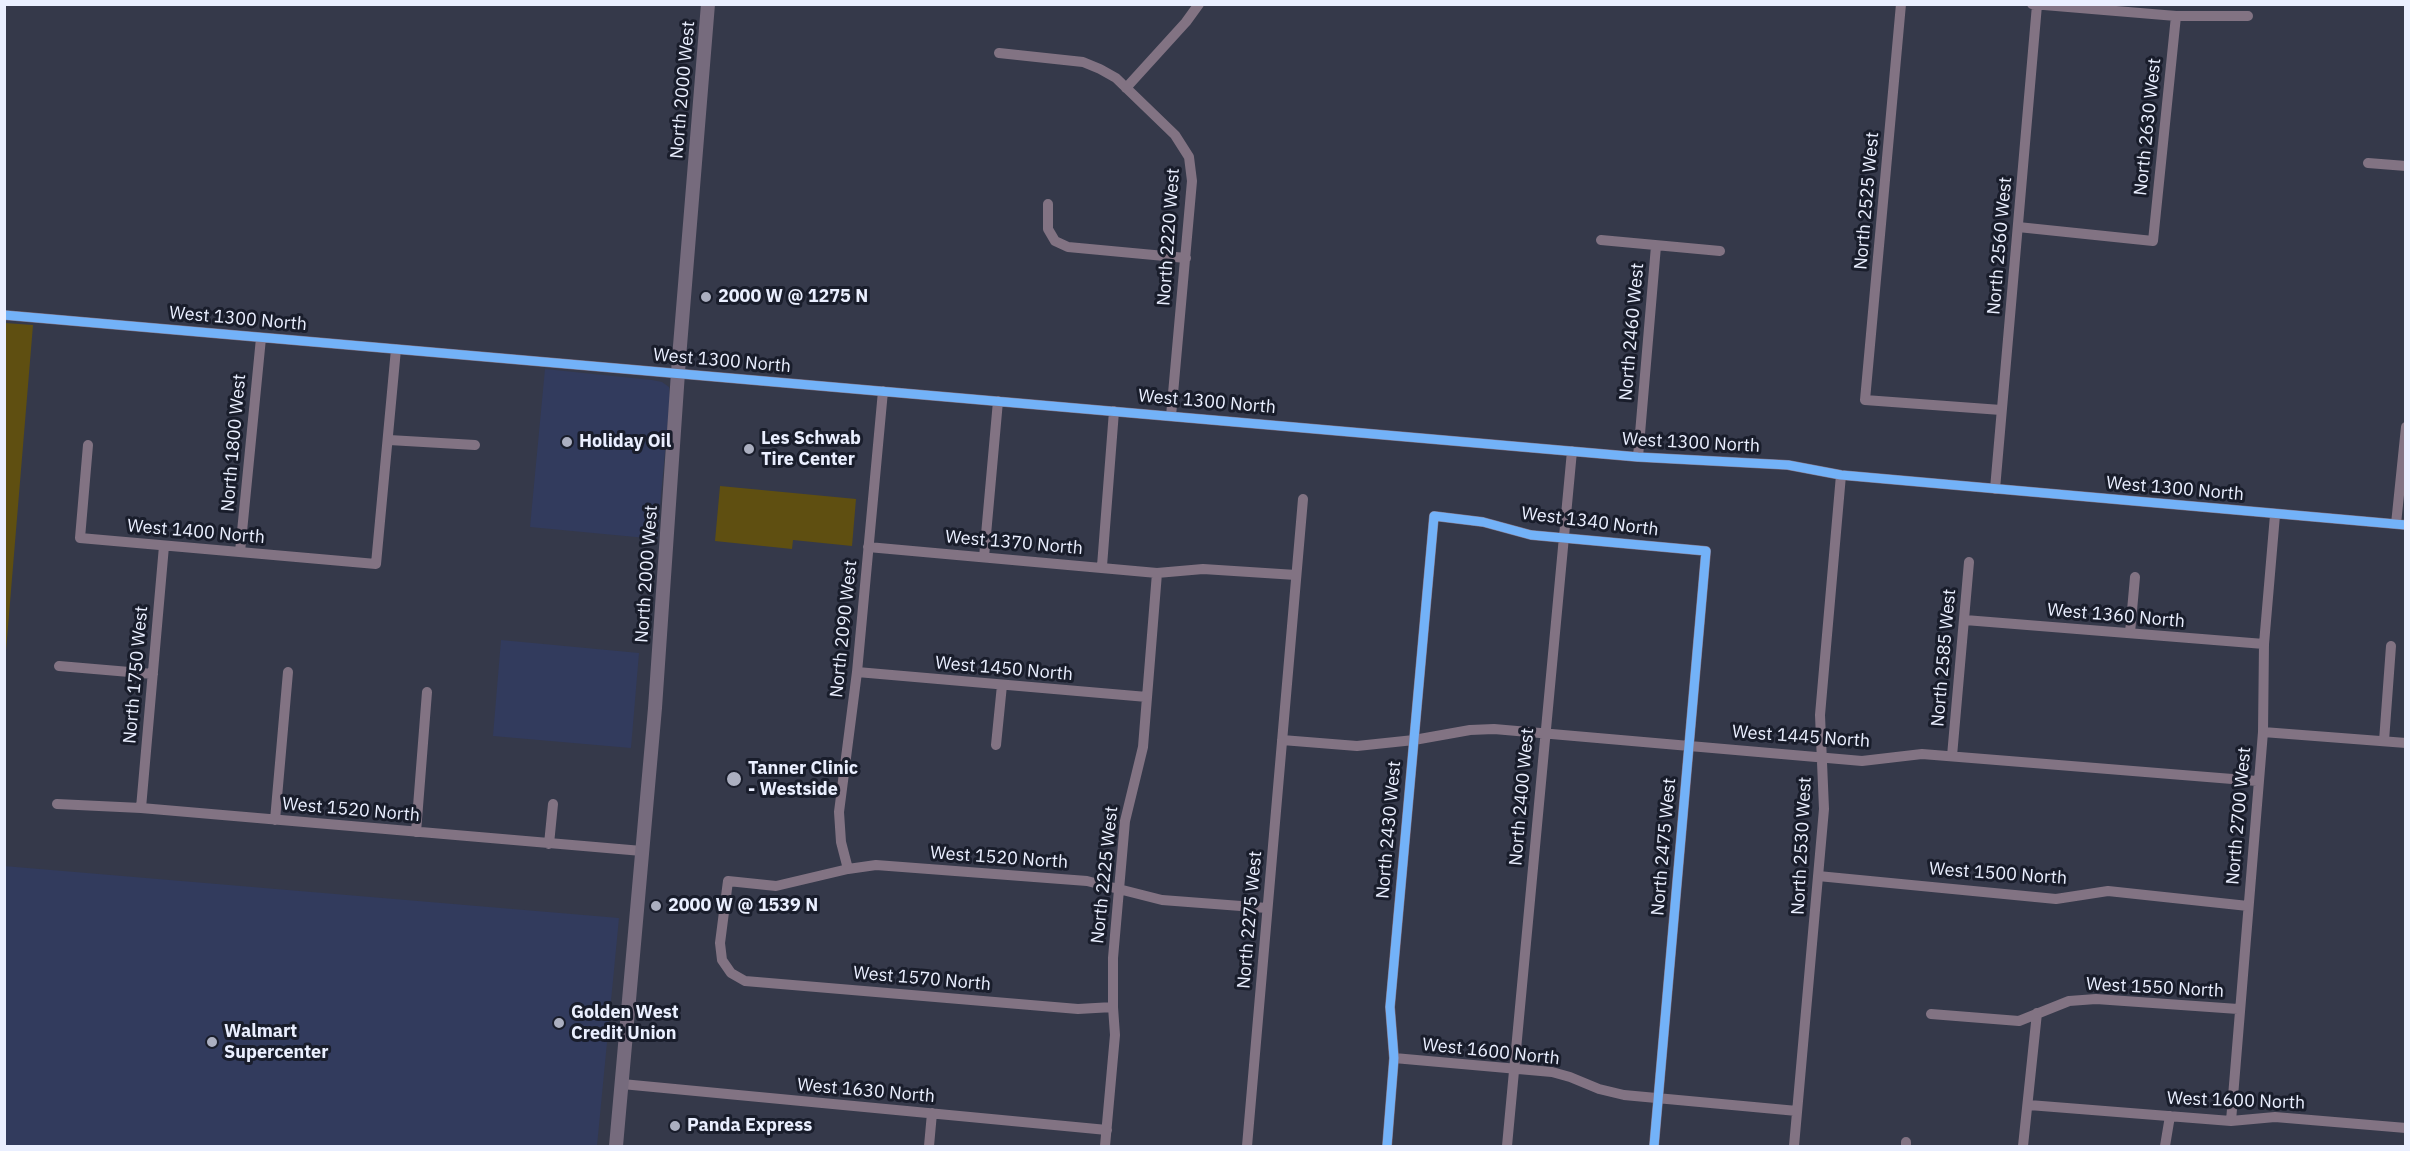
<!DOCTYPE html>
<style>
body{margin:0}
#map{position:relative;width:2410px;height:1151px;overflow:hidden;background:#35394a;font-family:"IBM Plex Sans",sans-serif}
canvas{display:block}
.frame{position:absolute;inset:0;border:6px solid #eaefff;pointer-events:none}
</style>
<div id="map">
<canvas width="2410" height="1151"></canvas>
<div class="frame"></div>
</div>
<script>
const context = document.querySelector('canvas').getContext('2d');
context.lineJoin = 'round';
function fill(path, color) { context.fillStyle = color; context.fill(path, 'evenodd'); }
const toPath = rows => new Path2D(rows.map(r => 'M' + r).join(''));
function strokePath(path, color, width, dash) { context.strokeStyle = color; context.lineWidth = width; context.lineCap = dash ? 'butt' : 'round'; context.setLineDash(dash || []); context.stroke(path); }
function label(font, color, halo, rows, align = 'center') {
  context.font = font + ' "IBM Plex Sans",sans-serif'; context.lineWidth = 6; context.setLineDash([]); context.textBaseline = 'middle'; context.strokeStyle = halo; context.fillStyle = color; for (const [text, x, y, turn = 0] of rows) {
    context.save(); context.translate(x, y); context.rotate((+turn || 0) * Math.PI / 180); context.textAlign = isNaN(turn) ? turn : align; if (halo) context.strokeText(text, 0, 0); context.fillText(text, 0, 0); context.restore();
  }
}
const built = toPath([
 [545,369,652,380,662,382,669,387,670,398,657,539,530,527],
 [501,640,639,653,631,748,493,736],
 [4,866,619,918,597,1146,5,1146]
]);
const green = toPath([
 [5,323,33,325,5,663,4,323],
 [720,486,856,499,852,546,793,540,792,549,715,541]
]);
const minor = toPath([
 [1901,4,1865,400,2001,410],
 [2032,4,2176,16,2248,16],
 [999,53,1083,62,1100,69,1116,78,1175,135,1189,157,1192,181,1171,416],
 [1126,88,1186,22,1199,4],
 [2368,163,2406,166],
 [1048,204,1048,229,1055,241,1068,247,1186,258],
 [2018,227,2153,241,2176,16],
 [1601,240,1720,251],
 [4,315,1638,457,1788,465,1841,475,2406,525],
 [389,440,475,445],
 [88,445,80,538,376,564,396,349],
 [1638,457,1656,246],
 [1995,489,2037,5],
 [2396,524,2406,427],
 [868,547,1157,573,1203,569,1296,575],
 [240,552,261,338],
 [984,557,998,401],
 [1102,566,1114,411],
 [1965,620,2264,644],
 [2130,633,2135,577],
 [59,666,153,674],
 [857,672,1147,697],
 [2263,732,2406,743],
 [1282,740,1357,746,1414,740,1470,730,1494,729,1862,761,1922,754,2257,781],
 [2384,741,2391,646],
 [996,745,1002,685],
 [1952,756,1969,562],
 [57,804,141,808,642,851],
 [141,808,164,546],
 [275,820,288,672],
 [416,832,427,692],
 [549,844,553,804],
 [848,869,841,842,839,812,857,672,883,391],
 [1818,876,2056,899,2108,891,2248,906],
 [1113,1007,1078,1009,745,981,731,973,722,960,720,943,728,881,776,886,848,869,876,865,1087,881,1162,900,1267,908],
 [1931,1014,2019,1021,2069,1001,2096,999,2238,1009],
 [1394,1058,1552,1072,1570,1077,1599,1089,1624,1095,1797,1111],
 [622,1084,1107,1130],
 [2029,1105,2231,1121,2275,1117,2406,1128],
 [2231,1121,2263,732,2264,644,2275,515],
 [1906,1142,1906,1146],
 [929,1146,932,1113],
 [1105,1146,1115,1035,1113,1007,1113,958,1125,821,1143,747,1157,573],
 [1247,1146,1303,499],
 [1387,1146,1394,1058,1390,1007,1434,516,1483,522,1531,535,1706,551,1654,1146],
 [1507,1146,1572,451],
 [1794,1146,1824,809,1820,715,1841,475],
 [2023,1146,2037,1013],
 [2165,1146,2170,1116]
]);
const major = toPath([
 [616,1146,655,708,679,358,708,4]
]);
const cycleway = toPath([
 [4,315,1638,457,1788,465,1841,475,2406,525],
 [1387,1146,1394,1058,1390,1007,1434,516,1483,522,1531,535,1706,551,1654,1146]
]);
const markers = [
 [706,297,6,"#abafc0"],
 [567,442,6,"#abafc0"],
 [749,449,6,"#abafc0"],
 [734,779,8,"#abafc0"],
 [656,906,6,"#abafc0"],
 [559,1023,6,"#abafc0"],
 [212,1042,6,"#abafc0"],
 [675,1126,6,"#abafc0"]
];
const streetNames = [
 ["North 2000 West",683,90,-85],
 ["North 2630 West",2148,127,-84],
 ["North 2525 West",1867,201,-85],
 ["North 2220 West",1169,237,-86],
 ["North 2560 West",2000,246,-85],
 ["West 1300 North",238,319,5],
 ["North 2460 West",1632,332,-85],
 ["West 1300 North",722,361,5],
 ["West 1300 North",1207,402,5],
 ["North 1800 West",234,443,-85],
 ["West 1300 North",1691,443,3],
 ["West 1300 North",2175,489,5],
 ["West 1340 North",1590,522,7],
 ["West 1400 North",196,532,5],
 ["West 1370 North",1014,543,5],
 ["North 2000 West",647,574,-86],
 ["West 1360 North",2116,616,5],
 ["North 2090 West",844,629,-84],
 ["North 2585 West",1944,658,-85],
 ["West 1450 North",1004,669,5],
 ["North 1750 West",136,675,-85],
 ["West 1445 North",1801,737,4],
 ["North 2400 West",1522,797,-85],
 ["West 1520 North",351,810,5],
 ["North 2700 West",2239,816,-85],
 ["North 2430 West",1389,830,-85],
 ["North 2530 West",1802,846,-87],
 ["North 2475 West",1664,847,-85],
 ["West 1520 North",999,858,4],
 ["West 1500 North",1998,874,4],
 ["North 2225 West",1105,875,-84],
 ["North 2275 West",1250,920,-85],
 ["West 1570 North",922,979,5],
 ["West 1550 North",2155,988,3],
 ["West 1600 North",1491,1052,6],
 ["West 1630 North",866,1091,5],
 ["West 1600 North",2236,1101,2]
];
const poiNames = [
 ["2000 W @ 1275 N",718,297],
 ["Les Schwab",761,439],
 ["Tire Center",761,460],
 ["Holiday Oil",579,442],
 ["Tanner Clinic",748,769],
 ["- Westside",748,790],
 ["2000 W @ 1539 N",668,906],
 ["Golden West",571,1013],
 ["Credit Union",571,1034],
 ["Walmart",224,1032],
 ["Supercenter",224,1053],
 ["Panda Express",687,1126]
];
fill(built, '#323b5d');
fill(green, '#5f4f11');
strokePath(minor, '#827383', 10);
strokePath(major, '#766b7d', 14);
strokePath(cycleway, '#73b2f8', 9);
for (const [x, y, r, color] of markers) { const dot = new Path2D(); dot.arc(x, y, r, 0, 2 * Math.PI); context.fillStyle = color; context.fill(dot); strokePath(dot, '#191d2b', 2); }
label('18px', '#eaefff', '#191d2b', streetNames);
label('bold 18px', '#eaefff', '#191d2b', poiNames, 'left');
</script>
